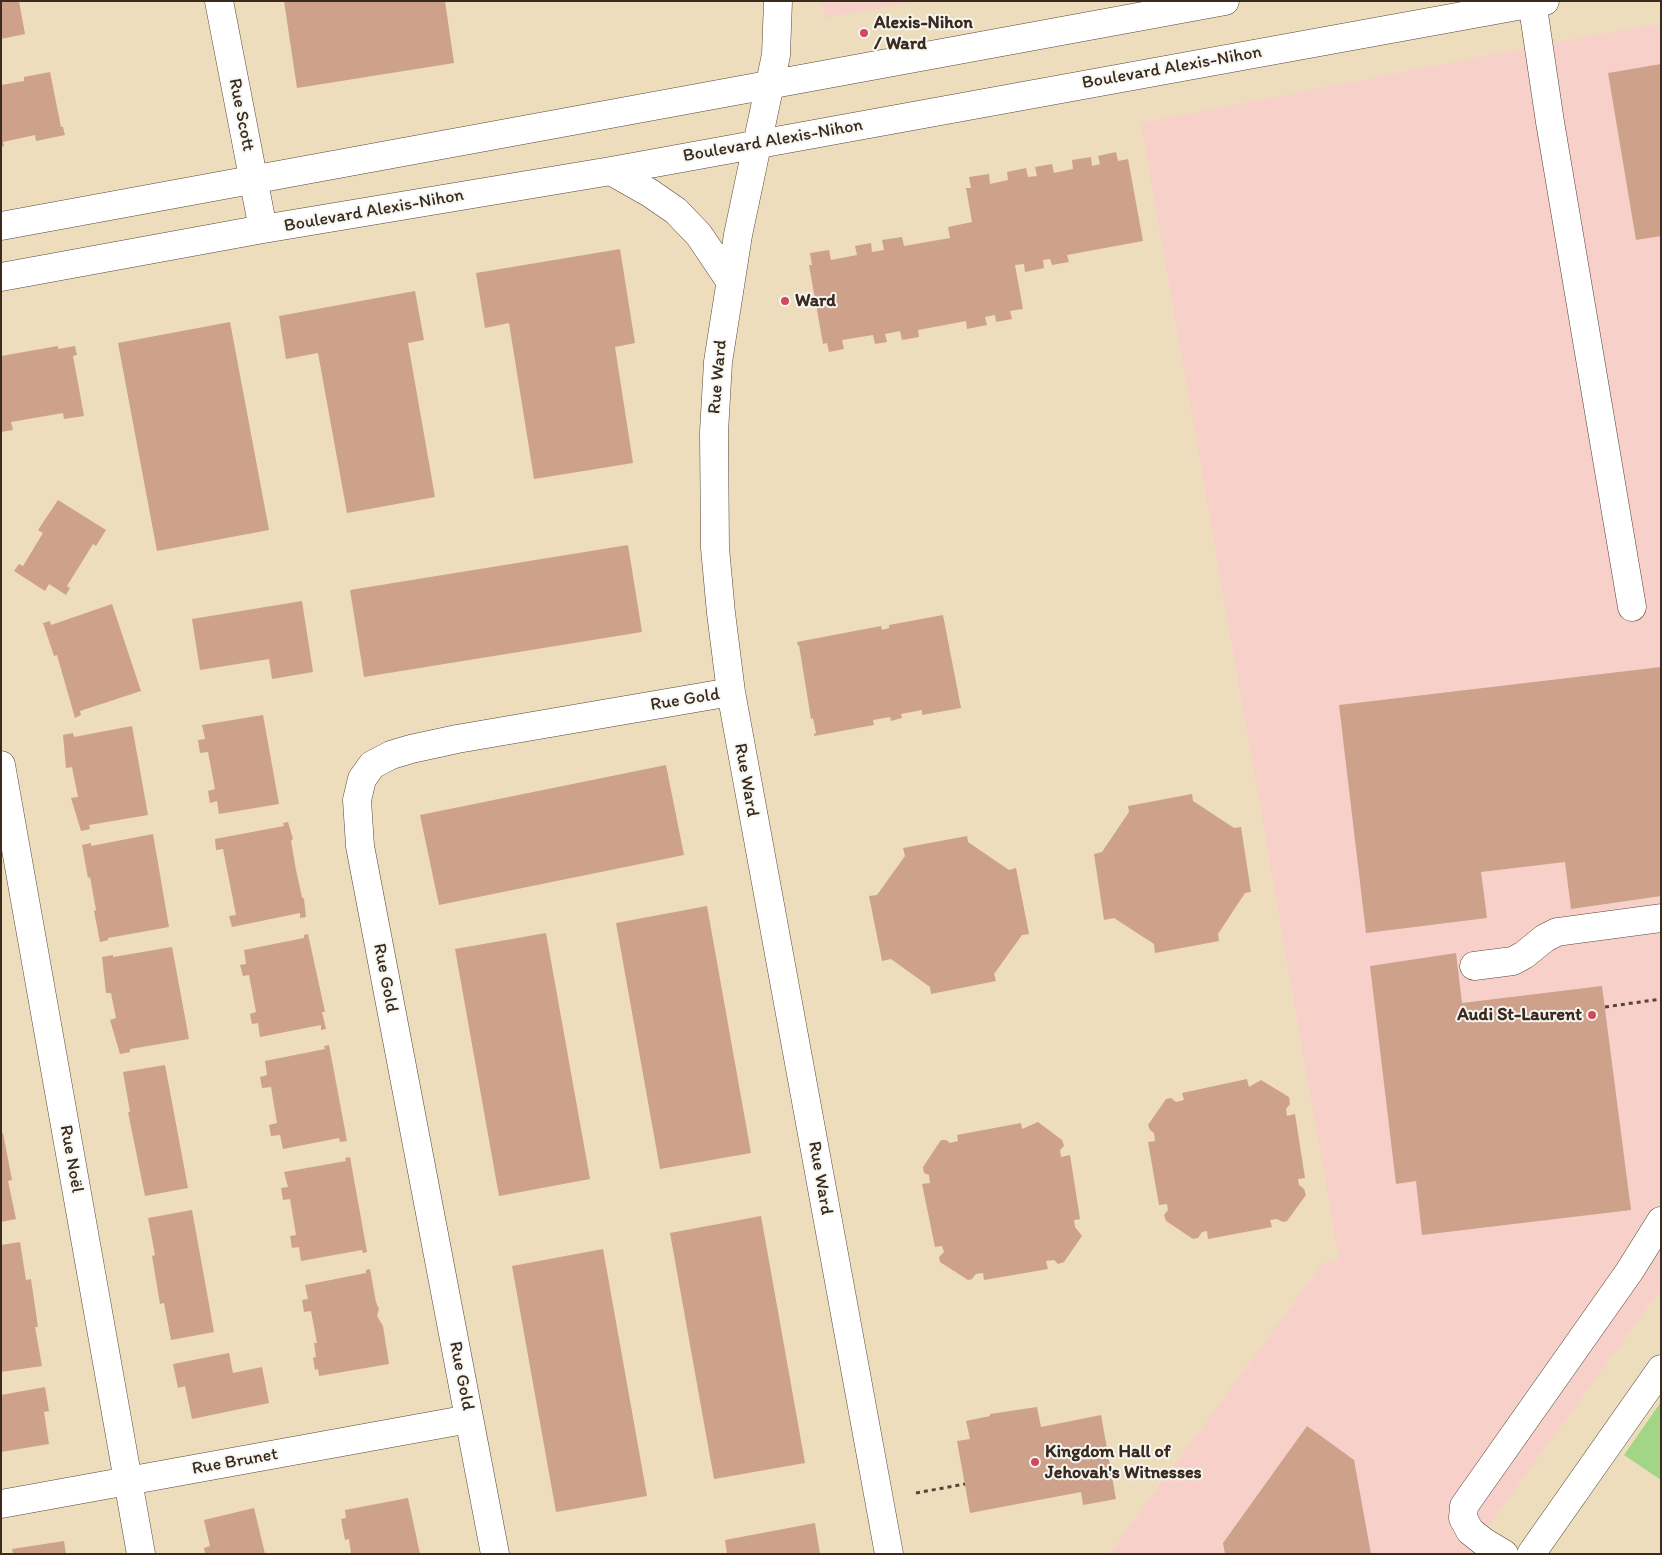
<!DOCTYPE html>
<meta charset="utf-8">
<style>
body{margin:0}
#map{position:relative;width:1662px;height:1555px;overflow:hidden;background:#edddbc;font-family:Itim,sans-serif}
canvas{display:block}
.frame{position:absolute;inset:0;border:2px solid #3b2a1e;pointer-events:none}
</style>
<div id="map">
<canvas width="1662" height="1555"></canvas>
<div class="frame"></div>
</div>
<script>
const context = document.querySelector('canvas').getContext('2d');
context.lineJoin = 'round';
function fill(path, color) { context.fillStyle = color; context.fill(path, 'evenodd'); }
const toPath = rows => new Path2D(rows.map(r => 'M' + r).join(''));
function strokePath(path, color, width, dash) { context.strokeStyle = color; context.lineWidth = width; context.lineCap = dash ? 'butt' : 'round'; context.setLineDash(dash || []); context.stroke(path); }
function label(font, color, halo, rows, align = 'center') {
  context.font = font + ' Itim,sans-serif'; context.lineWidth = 4; context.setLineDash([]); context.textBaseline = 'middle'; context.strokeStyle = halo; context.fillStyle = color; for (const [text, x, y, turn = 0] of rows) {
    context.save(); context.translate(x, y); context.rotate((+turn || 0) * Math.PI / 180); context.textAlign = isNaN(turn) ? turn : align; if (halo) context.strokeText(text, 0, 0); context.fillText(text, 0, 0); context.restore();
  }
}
const built = toPath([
 [822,1,921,1,825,18],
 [1661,24,1661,1289,1468,1554,1109,1554,1323,1263,1339,1260,1141,123,1593,35]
]);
const green = toPath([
 [1661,1402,1661,1480,1624,1455]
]);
const building = toPath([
 [1,1,19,1,25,34,1,39],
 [284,1,445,1,454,63,297,88],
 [1661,64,1661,236,1636,240,1608,73],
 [50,72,61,127,63,127,65,135,36,141,35,135,3,142,4,146,1,147,1,85,24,81,24,77],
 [1116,152,1118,161,1128,159,1143,241,1067,255,1069,262,1052,265,1050,259,1043,260,1044,268,1025,272,1024,264,1015,265,1023,309,1010,311,1012,319,996,322,995,315,985,317,987,325,967,329,966,321,918,330,919,337,902,340,900,331,885,334,887,342,875,344,873,335,842,340,844,349,829,352,827,343,823,344,809,265,812,265,810,253,829,250,831,260,857,255,855,246,871,243,872,252,884,250,882,240,902,237,904,246,950,238,948,227,972,222,966,188,971,188,969,177,989,174,990,184,1008,180,1007,172,1026,168,1028,177,1037,176,1035,167,1052,164,1054,173,1073,169,1072,160,1091,157,1092,166,1100,164,1098,156],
 [620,249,635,343,615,347,633,463,534,479,509,323,485,328,476,273],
 [415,291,424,340,408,343,435,497,347,513,318,353,286,359,279,316],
 [230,322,269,530,157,551,118,343],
 [58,346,58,349,75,346,77,355,73,356,84,416,64,419,63,413,11,422,13,430,1,432,1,356],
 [58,500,106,530,96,546,93,544,67,586,70,588,66,595,49,584,45,591,14,571,19,564,23,566,43,533,38,530],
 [628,545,642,632,364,677,350,590],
 [302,601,313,672,272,679,269,659,200,670,192,619],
 [112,604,141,691,80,711,81,715,75,718,57,655,54,656,43,623,50,621,51,625],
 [943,615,961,708,922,715,922,710,901,714,902,718,891,721,890,717,873,720,874,725,814,736,814,734,816,733,813,718,811,719,799,645,798,646,797,642,881,626,882,630,889,628,889,625],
 [1661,667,1661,896,1571,909,1565,862,1481,872,1487,918,1366,933,1339,705],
 [263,715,279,804,219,814,217,801,210,803,208,791,215,789,208,752,200,753,198,740,205,739,202,725],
 [132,726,148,815,89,825,90,829,81,831,71,798,78,797,72,767,66,768,63,735,73,733,74,737],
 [666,765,684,855,439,905,420,815],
 [1192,794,1193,801,1234,828,1241,827,1251,892,1245,893,1218,934,1219,941,1155,953,1154,944,1114,918,1104,920,1094,854,1102,852,1129,812,1128,806],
 [288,822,293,839,291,841,296,870,302,897,304,899,306,917,300,918,300,913,232,927,229,916,236,915,223,849,216,850,215,839,284,826,283,823],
 [153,834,169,927,108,938,108,940,100,942,94,911,96,910,90,877,88,878,82,845,91,843,91,846],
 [967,836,968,842,1009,870,1016,868,1029,934,1022,935,994,974,996,981,931,994,930,987,891,959,882,961,869,896,877,895,905,856,903,848],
 [707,906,751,1153,660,1169,616,923],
 [546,933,590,1179,499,1196,455,949],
 [308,934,325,1012,322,1012,326,1029,321,1030,321,1025,260,1037,258,1023,252,1024,250,1014,256,1012,249,975,243,976,240,965,246,964,244,950,304,938,304,935],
 [172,947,189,1039,130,1049,130,1052,120,1054,110,1020,116,1018,111,993,106,993,102,957,113,955,113,957],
 [1456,953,1462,1003,1602,986,1631,1210,1422,1235,1416,1181,1396,1184,1370,966],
 [329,1045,347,1141,340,1142,339,1138,283,1149,280,1135,271,1136,269,1125,277,1123,271,1087,262,1088,260,1077,267,1075,265,1061,325,1049,324,1046],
 [165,1065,188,1188,145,1196,128,1112,130,1112,123,1072],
 [1247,1079,1249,1087,1261,1080,1289,1097,1290,1104,1286,1109,1287,1116,1295,1114,1305,1178,1298,1179,1299,1185,1304,1189,1306,1195,1287,1221,1283,1222,1277,1219,1270,1220,1272,1227,1208,1239,1207,1231,1202,1232,1198,1238,1193,1239,1166,1221,1164,1215,1168,1210,1167,1204,1159,1205,1148,1142,1155,1141,1154,1133,1150,1130,1148,1125,1166,1099,1171,1098,1176,1102,1184,1100,1182,1093],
 [1038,1122,1062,1140,1064,1146,1060,1150,1061,1157,1070,1155,1080,1219,1074,1220,1075,1227,1082,1236,1064,1262,1058,1264,1054,1260,1046,1261,1048,1269,984,1280,983,1273,976,1274,972,1279,968,1280,940,1262,939,1257,944,1252,942,1246,935,1247,922,1184,930,1183,929,1175,924,1173,923,1167,941,1140,946,1140,950,1143,958,1141,957,1135,1021,1123,1022,1129],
 [3,1133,12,1180,8,1181,16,1219,1,1222,1,1134],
 [350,1157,367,1252,363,1253,362,1250,301,1261,299,1247,292,1248,290,1236,296,1235,290,1199,283,1200,281,1188,288,1187,284,1172,346,1161,345,1158],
 [192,1210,214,1332,171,1340,164,1303,160,1304,152,1256,155,1255,148,1218],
 [761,1216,805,1463,714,1479,670,1233],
 [20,1242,26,1280,31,1279,38,1327,35,1327,42,1366,1,1372,1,1245],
 [603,1249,647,1496,556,1512,512,1266],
 [370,1269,376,1302,379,1309,377,1316,383,1326,389,1364,319,1376,318,1369,315,1370,313,1358,316,1357,314,1343,317,1343,311,1311,304,1312,302,1300,308,1299,305,1285,366,1273,366,1270],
 [229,1353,233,1373,262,1367,269,1403,192,1419,185,1386,178,1388,173,1364],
 [45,1387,49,1411,44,1412,49,1444,1,1452,1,1395],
 [1037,1407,1041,1427,1101,1415,1116,1499,1083,1505,1081,1492,970,1513,957,1441,970,1439,966,1421,990,1416,990,1414],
 [1307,1426,1354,1460,1371,1554,1225,1554,1223,1543],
 [408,1498,420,1554,351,1554,349,1539,345,1540,341,1519,346,1518,345,1510],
 [254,1508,265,1554,205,1554,204,1548,210,1546,204,1520],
 [815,1523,820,1554,727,1554,725,1540],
 [64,1541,66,1554,13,1554,12,1549]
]);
const path = toPath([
 [1605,1007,1661,999],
 [916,1493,965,1484]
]);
const minor = toPath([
 [219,1,263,229],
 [778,1,776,55,738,235,718,362,714,432,715,548,721,613,731,692,889,1554],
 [1532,1,1550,122,1632,607],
 [611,171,650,193,676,211,699,235,730,281],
 [1,226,1225,1],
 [1,277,263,229,611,171,1545,1],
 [1,765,141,1554],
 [1474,966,1513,961,1524,955,1545,938,1557,932,1661,918],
 [1,1504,469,1419],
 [495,1554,360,846,357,800,362,779,372,765,391,755,411,749,457,739,731,692],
 [1504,1554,1484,1542,1470,1531,1463,1518,1464,1506,1629,1272,1661,1221]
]);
const major = toPath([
 [1531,1554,1661,1369]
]);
const markers = [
 [864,33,5,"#d1495b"],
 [785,301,5,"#d1495b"],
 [1592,1015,5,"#d1495b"],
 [1035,1462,5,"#d1495b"]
];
const poiNames = [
 ["Alexis-Nihon",874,23],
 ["/ Ward",874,44],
 ["Ward",795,301],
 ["Audi St-Laurent",1582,1015,"right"],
 ["Kingdom Hall of",1045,1452],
 ["Jehovah's Witnesses",1045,1473]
];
const streetNames = [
 ["Boulevard Alexis-Nihon",1172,68,-10],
 ["Rue Scott",241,115,79],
 ["Boulevard Alexis-Nihon",773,141,-10],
 ["Boulevard Alexis-Nihon",374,211,-10],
 ["Rue Ward",718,377,-85],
 ["Rue Gold",685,700,-9],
 ["Rue Ward",746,780,80],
 ["Rue Gold",385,978,79],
 ["Rue Noël",71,1159,80],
 ["Rue Ward",820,1178,80],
 ["Rue Gold",461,1376,79],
 ["Rue Brunet",235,1462,-10]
];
fill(built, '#f7d1c9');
fill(green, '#a2d686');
fill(building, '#cea18b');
strokePath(minor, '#564536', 29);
strokePath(major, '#564536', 29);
strokePath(path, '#564536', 3, [4, 4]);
strokePath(minor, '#fff', 28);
strokePath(major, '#fff', 28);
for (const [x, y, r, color] of markers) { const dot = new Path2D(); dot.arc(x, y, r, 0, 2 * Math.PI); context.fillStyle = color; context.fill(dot); strokePath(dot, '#f6f6f2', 2); }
label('bold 18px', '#3b2a1e', '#f6f6f2', poiNames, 'left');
label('18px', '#3b2a1e', '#f6f6f2', streetNames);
</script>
